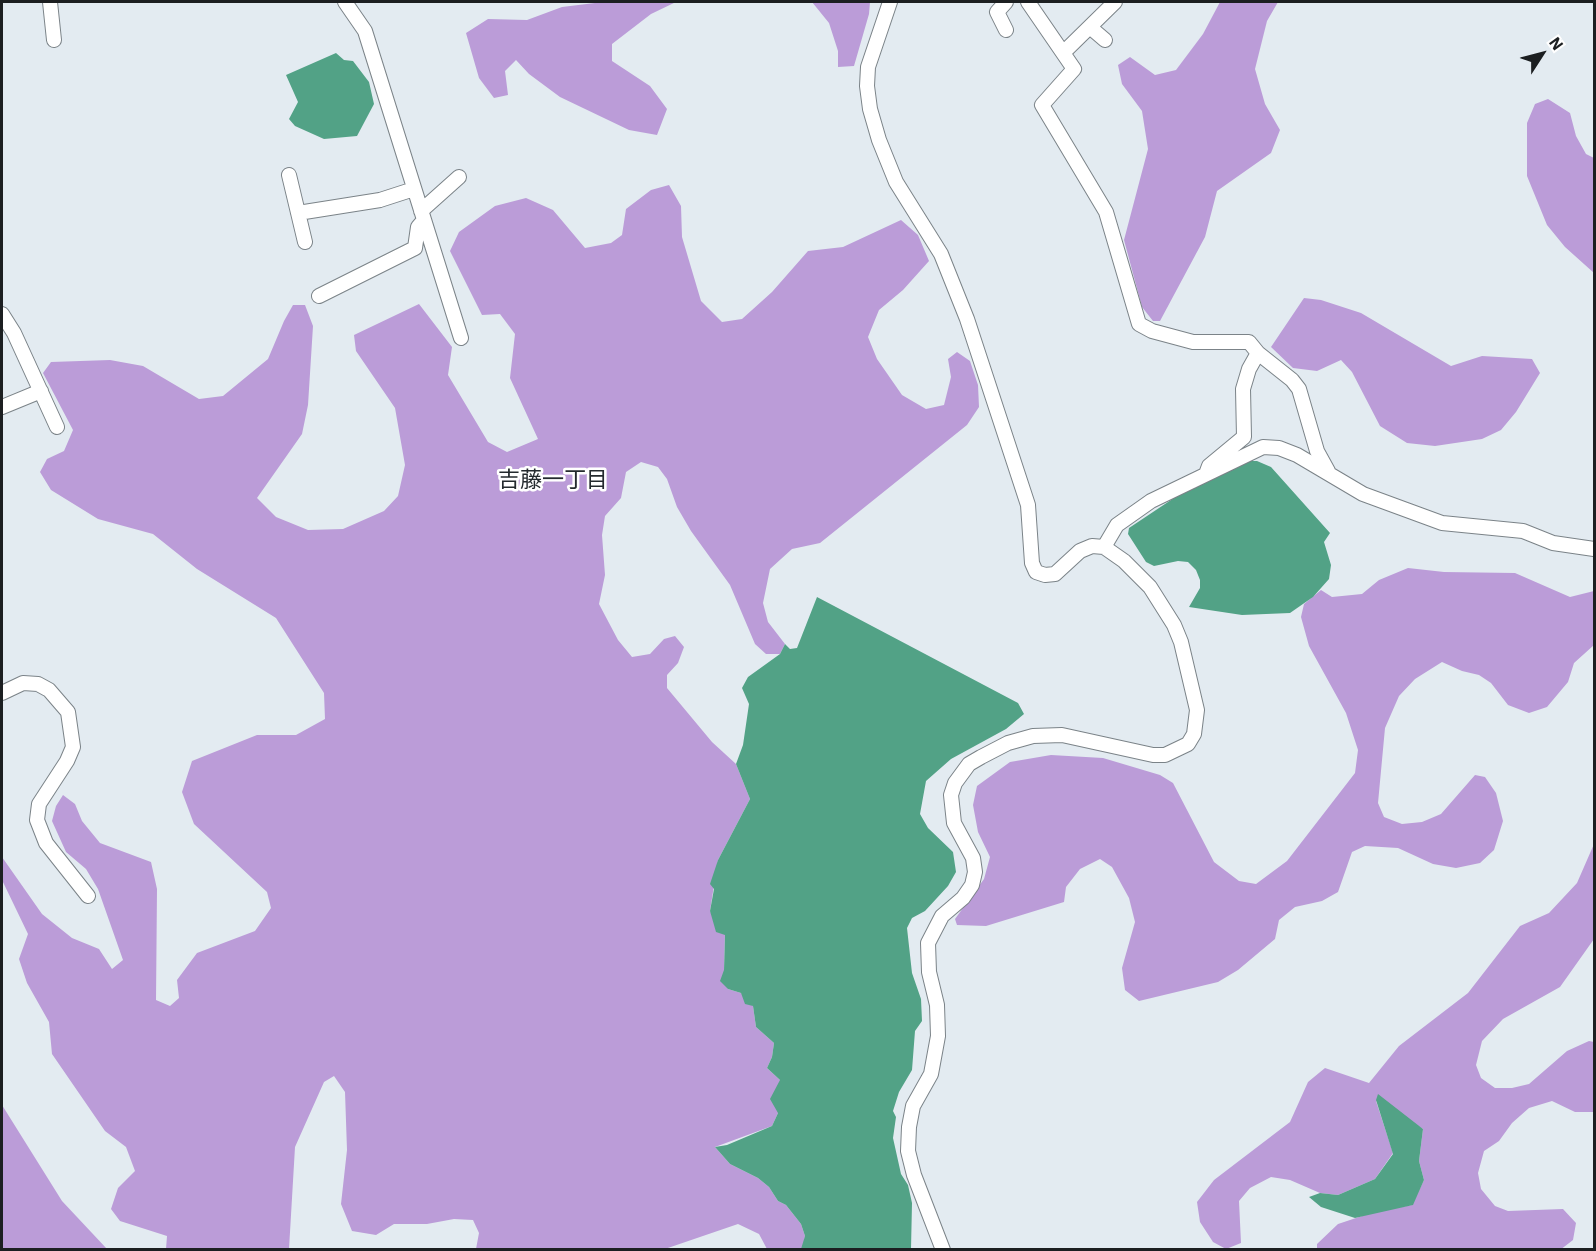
<!DOCTYPE html>
<meta charset="utf-8">
<style>
body{margin:0}
#map{position:relative;width:1596px;height:1251px;overflow:hidden;background:#e3ebf1;font-family:"IBM Plex Sans",sans-serif}
canvas{display:block}
.frame{position:absolute;inset:0;border:3px solid #1c1f21;pointer-events:none}
.north{position:absolute;left:1512px;top:24px;width:60px;height:60px;-webkit-text-stroke:4px #fff;paint-order:stroke;rotate:54deg;font-size:16px;font-weight:700;line-height:24px;text-align:center;color:#1c1f21}
.north::after{content:'';display:block;margin:auto;width:21px;height:27px;background:#1c1f21;clip-path:polygon(50% 0,100% 100%,50% 72%,0 100%)}
</style>
<div id="map">
<canvas width="1596" height="1251"></canvas>
<div class="frame"></div>
<div class="north">N</div>
</div>
<script>
const context = document.querySelector('canvas').getContext('2d');
context.lineJoin = 'round';
function fill(path, color) { context.fillStyle = color; context.fill(path, 'evenodd'); }
const toPath = rows => new Path2D(rows.map(r => 'M' + r).join(''));
function strokePath(path, color, width, dash) { context.strokeStyle = color; context.lineWidth = width; context.lineCap = dash ? 'butt' : 'round'; context.setLineDash(dash || []); context.stroke(path); }
function label(font, color, halo, rows, align = 'center') {
  context.font = font + ' "IBM Plex Sans","Noto Sans JP",sans-serif'; context.lineWidth = 5; context.setLineDash([]); context.textBaseline = 'middle'; context.strokeStyle = halo; context.fillStyle = color; for (const [text, x, y, turn = 0] of rows) {
    context.save(); context.translate(x, y); context.rotate((+turn || 0) * Math.PI / 180); context.textAlign = isNaN(turn) ? turn : align; if (halo) context.strokeText(text, 0, 0); context.fillText(text, 0, 0); context.restore();
  }
}
const forest = toPath([
 [603,2,676,2,651,14,612,44,612,61,650,86,667,109,657,135,629,130,560,97,529,74,516,60,505,71,508,95,494,98,479,78,466,33,488,19,527,20,562,7],
 [812,2,870,2,869,14,854,66,838,67,838,51,829,23],
 [1220,2,1278,2,1267,21,1255,69,1265,104,1280,130,1271,153,1217,191,1205,237,1160,321,1153,321,1142,307,1124,240,1148,149,1142,111,1122,84,1118,65,1130,57,1155,75,1176,70,1203,34],
 [1548,99,1570,113,1576,136,1586,154,1594,158,1594,273,1565,247,1547,225,1527,176,1527,123,1535,104],
 [669,185,681,206,682,237,701,301,722,322,742,319,772,292,808,251,843,247,901,220,918,235,929,261,903,290,879,310,868,337,877,359,902,395,926,409,944,405,951,377,948,359,957,352,970,361,978,385,979,407,967,425,820,543,792,549,770,569,763,603,768,622,785,644,780,654,766,654,755,644,730,585,691,531,677,507,667,479,658,467,641,462,626,472,621,498,605,516,602,535,605,575,599,604,618,640,632,657,650,654,664,639,675,636,684,647,678,663,667,675,667,688,712,742,736,764,750,799,718,860,710,911,725,934,724,970,728,989,741,993,753,1006,756,1027,774,1043,772,1057,767,1068,780,1080,778,1113,772,1126,715,1147,730,1164,758,1178,769,1187,778,1201,786,1205,801,1224,805,1236,803,1247,801,1249,767,1249,759,1234,738,1224,662,1250,476,1249,479,1233,473,1220,454,1219,427,1224,394,1224,376,1235,352,1231,341,1204,347,1150,345,1092,334,1076,324,1082,295,1147,289,1249,166,1249,167,1236,120,1221,111,1209,118,1188,135,1171,126,1147,105,1131,52,1054,49,1022,27,983,19,959,28,934,2,880,2,857,42,914,72,938,99,949,112,969,123,960,98,889,86,869,66,852,52,821,56,806,63,795,75,804,82,821,100,843,151,862,157,889,156,1000,170,1006,179,998,177,980,197,953,255,931,271,908,267,892,194,824,182,792,192,761,257,735,296,735,325,719,324,693,276,618,197,569,153,534,98,519,51,490,40,472,47,459,64,451,73,430,43,373,51,362,110,360,143,366,199,399,223,396,268,359,284,321,293,305,305,305,313,326,308,405,302,434,257,498,276,517,308,530,343,529,384,511,398,496,405,465,395,408,356,351,354,335,419,304,452,347,448,375,488,442,507,452,538,439,510,378,515,334,500,314,482,315,450,251,459,232,495,206,526,198,553,210,585,248,611,243,622,235,626,209,651,190],
 [1304,298,1321,300,1361,313,1451,366,1482,356,1532,359,1540,373,1516,412,1501,430,1482,439,1435,446,1407,443,1380,426,1352,372,1341,360,1317,371,1293,368,1271,347],
 [1408,568,1444,572,1515,573,1570,597,1594,591,1594,645,1574,663,1568,682,1547,707,1529,713,1508,705,1491,683,1479,675,1462,671,1442,662,1415,679,1399,696,1385,728,1378,803,1384,817,1402,824,1422,822,1441,814,1475,775,1485,777,1496,793,1503,821,1494,850,1480,863,1456,868,1433,864,1398,848,1365,846,1352,852,1338,892,1322,901,1295,907,1279,920,1275,939,1238,970,1218,982,1139,1001,1125,990,1122,968,1135,922,1129,898,1112,867,1100,859,1080,869,1066,887,1064,902,986,926,957,925,955,919,984,879,990,857,978,832,973,805,977,786,1010,762,1051,755,1103,758,1160,775,1173,783,1214,862,1239,881,1256,884,1287,861,1355,773,1358,750,1346,713,1309,646,1301,617,1304,604,1321,590,1332,597,1362,594,1379,580],
 [1594,844,1594,939,1560,987,1503,1019,1482,1041,1476,1065,1481,1078,1495,1088,1512,1088,1529,1084,1567,1051,1589,1041,1594,1042,1594,1112,1575,1112,1552,1101,1529,1108,1512,1123,1499,1141,1484,1151,1478,1173,1481,1189,1495,1206,1508,1211,1563,1209,1576,1223,1573,1240,1560,1250,1317,1249,1317,1244,1338,1224,1374,1212,1412,1205,1424,1180,1419,1161,1423,1129,1376,1101,1393,1153,1375,1179,1338,1195,1320,1193,1290,1180,1271,1177,1250,1188,1239,1201,1241,1243,1226,1249,1213,1242,1200,1222,1197,1202,1214,1180,1290,1122,1308,1082,1325,1068,1369,1083,1399,1046,1468,993,1520,926,1549,913,1577,883],
 [2,1105,62,1201,107,1249,2,1249]
]);
const water = toPath([
 [336,53,344,60,353,61,369,82,374,104,357,136,324,139,295,126,289,119,298,102,286,75],
 [1248,461,1257,461,1271,467,1330,533,1324,542,1331,565,1329,579,1313,597,1290,613,1242,615,1189,607,1200,588,1200,580,1196,570,1188,562,1178,561,1154,566,1146,562,1128,534,1129,528,1177,496],
 [817,597,1018,703,1024,714,1006,729,951,759,926,781,920,814,928,828,953,852,956,872,948,886,925,911,912,918,907,928,912,973,921,999,922,1021,915,1031,912,1070,899,1092,893,1111,896,1117,893,1138,901,1174,908,1185,912,1203,911,1249,801,1249,805,1236,801,1224,786,1205,778,1201,769,1187,758,1178,730,1164,715,1147,727,1145,772,1126,778,1113,770,1099,780,1080,767,1068,772,1057,774,1043,756,1027,753,1006,745,1004,741,993,728,989,720,981,724,970,725,935,716,932,710,911,714,889,710,884,718,860,750,799,736,764,743,745,749,704,742,688,748,677,780,654,785,644,790,649,797,648],
 [1378,1094,1423,1129,1419,1161,1424,1180,1413,1205,1355,1218,1321,1207,1309,1197,1320,1193,1338,1195,1375,1179,1393,1154,1376,1100]
]);
const minor = toPath([
 [50,2,54,40],
 [345,2,365,31,461,338],
 [890,2,868,67,867,86,870,109,879,140,896,182,941,254,967,319,1028,505,1032,563,1036,572,1045,575,1055,574,1080,551,1092,546,1104,547,1124,561,1150,587,1174,625,1181,642,1197,710,1194,734,1188,744,1165,755,1153,755,1062,735,1033,736,1008,743,981,757,969,764,955,783,951,795,954,823,973,858,975,872,972,885,963,898,942,916,928,943,929,972,937,1005,938,1036,931,1074,913,1106,909,1127,908,1151,914,1175,943,1250],
 [1006,2,997,12,1006,30],
 [1028,2,1074,69,1042,105,1106,212,1139,324,1152,331,1193,342,1249,342,1258,353,1249,369,1243,389,1244,437,1209,466,1206,474],
 [1091,28,1105,40],
 [1063,53,1115,2],
 [289,175,305,242],
 [421,211,459,177],
 [298,213,380,200,414,189],
 [319,296,415,248,418,227,424,220],
 [2,314,14,333,57,427],
 [1258,353,1292,380,1299,389,1317,451,1328,471],
 [2,407,41,391],
 [1104,547,1117,525,1151,501,1263,447,1279,448,1297,455,1363,494,1442,523,1523,531,1553,543,1594,549],
 [2,693,23,683,38,684,49,690,68,712,73,747,67,761,39,804,37,820,46,843,88,896]
]);
const neighbourhoodNames = [
 ["吉藤一丁目",553,481]
];
fill(forest, '#bb9cd8');
fill(water, '#52a286');
strokePath(minor, '#7b8388', 16);
strokePath(minor, '#fff', 14);
label('22px', '#242a2e', '#fff', neighbourhoodNames);
</script>
